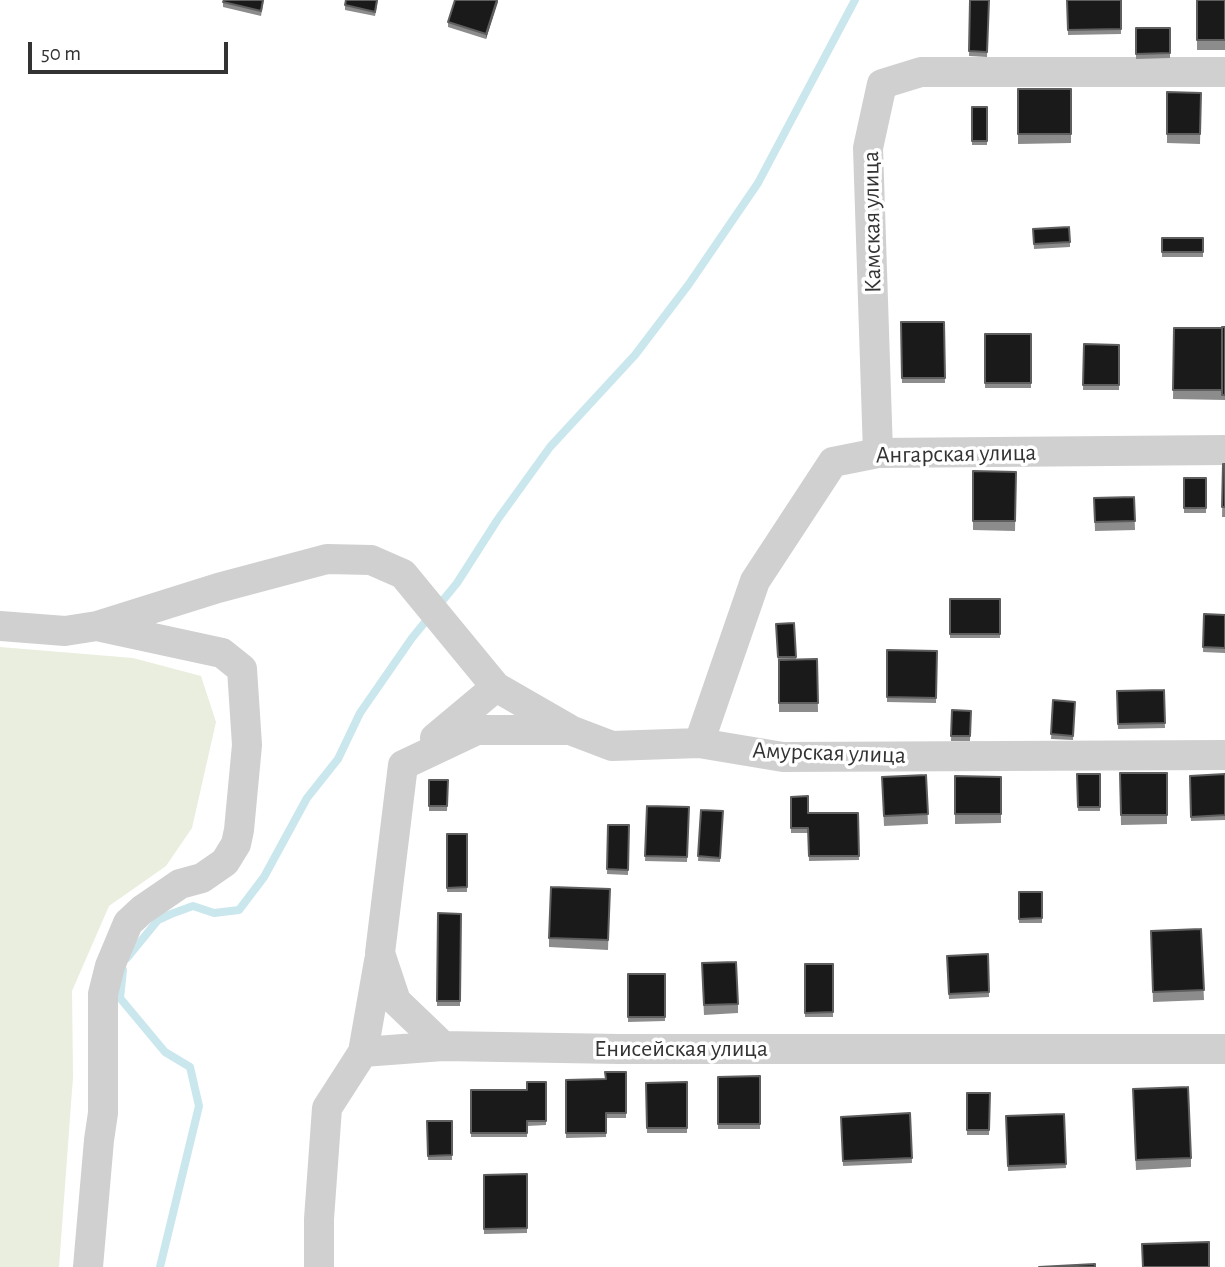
<!DOCTYPE html>
<meta charset="utf-8">
<style>
body{margin:0}
#map{position:relative;width:1225px;height:1267px;overflow:hidden;background:#fff;font-family:"Alegreya Sans",sans-serif}
canvas{display:block}
.scale{position:absolute;left:28px;top:42px;width:200px;height:32px;box-sizing:border-box;border:4px solid #333;border-top:0;padding-left:9px;font-size:21px;line-height:24px;white-space:nowrap;color:#333;-webkit-text-stroke:5px #fff;paint-order:stroke}
</style>
<div id="map">
<canvas width="1225" height="1267"></canvas>
<div class="scale">50 m</div>
</div>
<script>
const context = document.querySelector('canvas').getContext('2d');
context.lineJoin = 'round';
function fill(path, color) { context.fillStyle = color; context.fill(path, 'evenodd'); }
const toPath = rows => new Path2D(rows.map(r => 'M' + r).join(''));
function strokePath(path, color, width, dash) { context.strokeStyle = color; context.lineWidth = width; context.lineCap = dash ? 'butt' : 'round'; context.setLineDash(dash || []); context.stroke(path); }
function label(font, color, halo, rows, align = 'center') {
  context.font = font + ' "Alegreya Sans",sans-serif'; context.lineWidth = 7; context.setLineDash([]); context.textBaseline = 'middle'; context.strokeStyle = halo; context.fillStyle = color; for (const [text, x, y, turn = 0] of rows) {
    context.save(); context.translate(x, y); context.rotate((+turn || 0) * Math.PI / 180); context.textAlign = isNaN(turn) ? turn : align; if (halo) context.strokeText(text, 0, 0); context.fillText(text, 0, 0); context.restore();
  }
}
const green = toPath([
 [0,647,133,658,201,676,216,722,192,828,166,866,109,906,72,991,73,1077,59,1267,0,1267]
]);
const stream = toPath([
 [127,958,158,920,171,914,193,906,214,913,239,910,264,877,307,798,338,759,360,713,412,638,457,583,498,519,550,447,635,355,689,284,758,183,855,0],
 [123,970,120,998,165,1052,190,1067,199,1106,160,1267]
]);
const minor = toPath([
 [878,453,868,148,882,84,921,72,1225,72],
 [0,626,65,631,97,626,218,588,327,559,371,560,403,574,496,687,569,729],
 [435,738,496,687],
 [699,743,755,581,833,462,878,453,1225,450],
 [403,765,380,953,396,1001,443,1046,619,1049,1225,1049],
 [403,765,477,730,570,730,612,746,699,743,783,757,1225,755],
 [363,1052,379,961],
 [88,1267,99,1140,103,1113,103,994,110,966,128,923,142,910,180,884,202,878,225,862,236,844,239,830,247,745,242,669,222,653,97,626],
 [319,1267,319,1219,327,1108,363,1052,443,1046]
]);
const wall = toPath([
 [264,0,261,16,223,7,223,2],
 [378,0,375,16,345,10,345,5],
 [498,0,486,39,448,27,448,22],
 [970,0,989,0,987,57,969,56],
 [1067,0,1121,0,1121,34,1068,35],
 [1197,0,1225,0,1225,50,1197,50],
 [1136,28,1170,28,1170,58,1136,59],
 [1018,89,1071,89,1071,143,1018,144],
 [1167,92,1201,93,1200,144,1167,143],
 [972,107,987,107,987,145,972,145],
 [1033,229,1070,242,1070,247,1034,249],
 [1162,238,1203,238,1203,257,1162,257],
 [901,322,944,322,945,383,902,383],
 [1225,327,1225,400,1173,399,1174,328,1222,328],
 [985,334,1031,334,1031,388,985,388],
 [1084,344,1119,345,1119,390,1083,390],
 [1223,464,1225,464,1225,517,1222,517],
 [973,471,1016,472,1015,531,973,530],
 [1184,478,1206,478,1206,513,1184,513],
 [1134,497,1135,530,1095,531,1094,498],
 [950,599,1000,599,1000,638,950,638],
 [1204,614,1225,615,1225,653,1203,652],
 [794,623,796,660,817,659,818,712,779,712,779,662,778,662,776,624],
 [887,650,937,651,936,703,887,702],
 [1164,690,1165,728,1118,729,1117,691],
 [1053,700,1075,702,1073,740,1051,739],
 [952,710,971,711,970,741,951,741],
 [1120,773,1167,773,1167,824,1121,825],
 [1077,774,1100,774,1100,811,1078,811],
 [1225,774,1225,820,1191,821,1190,776],
 [926,775,928,824,884,826,882,777],
 [955,776,1001,777,1001,823,955,824],
 [429,780,448,780,447,811,429,811],
 [791,797,808,813,858,813,859,860,809,861,808,833,791,833],
 [647,806,689,807,687,862,645,861],
 [701,810,723,811,720,862,698,861],
 [608,825,629,825,628,875,607,874],
 [447,834,467,834,467,892,447,892],
 [610,889,608,950,549,947,549,938],
 [1019,892,1042,892,1042,923,1019,923],
 [438,913,461,914,460,1006,437,1006],
 [1201,929,1204,1000,1153,1002,1151,931],
 [988,954,989,997,949,999,947,956],
 [805,964,833,964,833,1017,805,1017],
 [702,973,738,1004,738,1013,704,1015],
 [628,974,665,974,665,1021,628,1022],
 [626,1072,626,1118,606,1118,606,1137,566,1138,566,1080,605,1079],
 [760,1076,760,1129,718,1129,718,1077],
 [546,1082,546,1125,527,1126,527,1137,471,1137,471,1090,527,1090],
 [687,1082,687,1133,647,1133,646,1083],
 [967,1093,990,1093,989,1135,967,1135],
 [1133,1099,1191,1158,1191,1167,1136,1170],
 [910,1113,912,1163,843,1166,841,1117],
 [1064,1114,1066,1168,1008,1171,1006,1116],
 [427,1121,452,1121,452,1160,428,1160],
 [527,1174,527,1233,484,1234,484,1175]
]);
const shadedWall = toPath([
 [497,0,498,2,486,39,486,34]
]);
const building = toPath([
 [224,0,263,0,261,11,223,2,224,0],
 [346,0,377,0,375,12,345,5,346,0],
 [455,0,497,0,486,34,448,22,455,0],
 [970,0,989,0,987,52,969,51,970,0],
 [1067,0,1121,0,1121,29,1068,30,1067,0],
 [1197,0,1225,0,1225,40,1197,40,1197,0],
 [1136,28,1170,28,1170,53,1136,54,1136,28],
 [1018,89,1071,89,1071,134,1018,134,1018,89],
 [1167,92,1201,93,1200,134,1167,134,1167,92],
 [972,107,987,107,987,141,972,141,972,107],
 [1069,227,1070,242,1034,244,1033,229,1069,227],
 [1162,238,1203,238,1203,252,1162,252,1162,238],
 [901,322,944,322,945,378,902,378,901,322],
 [1222,327,1225,327,1225,395,1222,395,1222,327],
 [1174,328,1222,328,1222,390,1173,390,1174,328],
 [985,334,1031,334,1031,383,985,383,985,334],
 [1084,344,1119,345,1119,385,1083,385,1084,344],
 [1223,464,1225,464,1225,507,1222,507,1223,464],
 [973,471,1016,472,1015,521,973,521,973,471],
 [1184,478,1206,478,1206,508,1184,508,1184,478],
 [1134,497,1135,521,1095,522,1094,498,1134,497],
 [950,599,1000,599,1000,634,950,634,950,599],
 [1204,614,1225,615,1225,648,1203,647,1204,614],
 [794,623,796,657,778,657,776,624,794,623],
 [887,650,937,651,936,698,887,697,887,650],
 [817,659,818,703,779,703,779,660,817,659],
 [1164,690,1165,723,1118,724,1117,691,1164,690],
 [1053,700,1075,702,1073,736,1051,734,1053,700],
 [952,710,971,711,970,736,951,736,952,710],
 [1120,773,1167,773,1167,815,1121,815,1120,773],
 [1077,774,1100,774,1100,807,1078,807,1077,774],
 [1225,774,1225,815,1191,817,1190,776,1225,774],
 [926,775,928,814,884,816,882,777,926,775],
 [955,776,1001,777,1001,814,955,814,955,776],
 [429,780,448,780,447,806,429,806,429,780],
 [808,796,808,813,858,813,859,856,809,856,808,828,791,828,791,797,808,796],
 [647,806,689,807,687,857,645,856,647,806],
 [701,810,723,811,720,858,698,856,701,810],
 [608,825,629,825,628,870,607,869,608,825],
 [447,834,467,834,467,887,447,888,447,834],
 [551,887,610,889,608,940,549,938,551,887],
 [1019,892,1042,892,1042,918,1019,919,1019,892],
 [438,913,461,914,460,1001,437,1001,438,913],
 [1201,929,1204,990,1153,992,1151,931,1201,929],
 [988,954,989,992,949,994,947,956,988,954],
 [736,962,738,1004,704,1005,702,963,736,962],
 [805,964,833,964,833,1012,805,1013,805,964],
 [628,974,665,974,665,1017,628,1017,628,974],
 [605,1072,626,1072,626,1113,606,1113,606,1133,566,1133,566,1080,606,1079,605,1072],
 [760,1076,760,1124,718,1124,718,1077,760,1076],
 [527,1082,546,1082,546,1121,527,1121,527,1133,471,1133,471,1090,527,1090,527,1082],
 [687,1082,687,1128,647,1128,646,1083,687,1082],
 [1188,1087,1191,1158,1136,1160,1133,1089,1188,1087],
 [967,1093,990,1093,989,1130,967,1130,967,1093],
 [910,1113,912,1158,843,1161,841,1117,910,1113],
 [1064,1114,1066,1164,1008,1166,1006,1116,1064,1114],
 [427,1121,452,1121,452,1155,428,1156,427,1121],
 [527,1174,527,1228,484,1229,484,1175,527,1174],
 [1209,1242,1209,1267,1143,1267,1142,1244,1209,1242],
 [1095,1264,1095,1267,1039,1267,1095,1264]
]);
const streetNames = [
 ["Камская улица",872,222,-91],
 ["Ангарская улица",956,454,-1],
 ["Амурская улица",829,753,2],
 ["Енисейская улица",681,1049]
];
fill(green, '#e9eede');
strokePath(stream, '#cae7ee', 8);
strokePath(minor, '#d0d0d0', 30);
fill(wall, '#8c8c8c');
fill(shadedWall, '#5f5f5f');
fill(building, '#1a1a1a');
strokePath(building, '#5f5f5f', 2);
label('24px', '#333', '#fff', streetNames);
</script>
